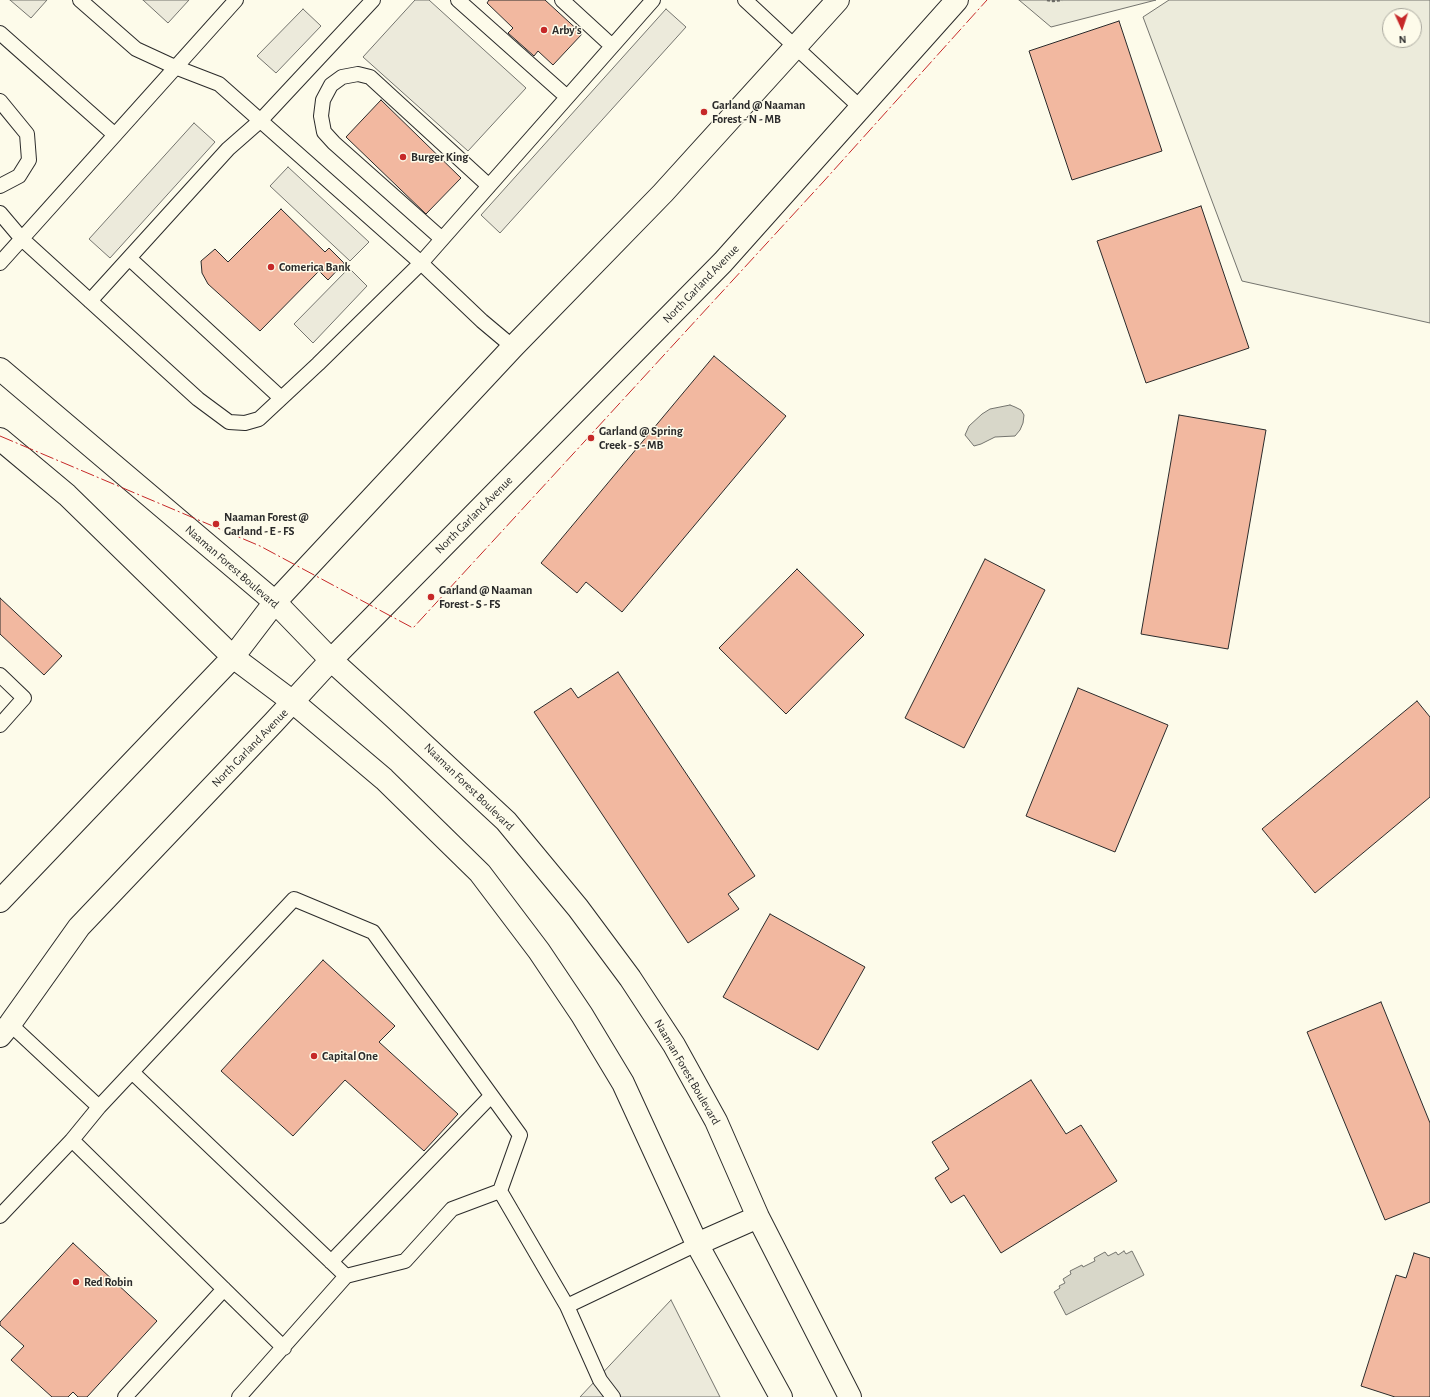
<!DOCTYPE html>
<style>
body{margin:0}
#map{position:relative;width:1430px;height:1397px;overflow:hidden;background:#fdfbea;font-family:"Alegreya Sans",sans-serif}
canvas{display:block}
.north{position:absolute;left:1382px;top:8px;width:40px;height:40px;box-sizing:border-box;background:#fdfbea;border:1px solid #a9a89e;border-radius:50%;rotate:177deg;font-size:11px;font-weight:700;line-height:16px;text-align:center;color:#2b2b2b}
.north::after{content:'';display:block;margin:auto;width:14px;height:18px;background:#c62828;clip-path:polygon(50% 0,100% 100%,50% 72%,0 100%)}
</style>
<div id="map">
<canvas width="1430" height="1397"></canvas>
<div class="north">N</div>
</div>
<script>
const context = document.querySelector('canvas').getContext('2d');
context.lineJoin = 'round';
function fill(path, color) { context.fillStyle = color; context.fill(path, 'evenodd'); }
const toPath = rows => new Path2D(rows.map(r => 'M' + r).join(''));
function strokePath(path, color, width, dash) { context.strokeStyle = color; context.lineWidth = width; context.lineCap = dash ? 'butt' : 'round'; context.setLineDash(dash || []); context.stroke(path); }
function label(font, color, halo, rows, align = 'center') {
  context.font = font + ' "Alegreya Sans",sans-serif'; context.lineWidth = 3; context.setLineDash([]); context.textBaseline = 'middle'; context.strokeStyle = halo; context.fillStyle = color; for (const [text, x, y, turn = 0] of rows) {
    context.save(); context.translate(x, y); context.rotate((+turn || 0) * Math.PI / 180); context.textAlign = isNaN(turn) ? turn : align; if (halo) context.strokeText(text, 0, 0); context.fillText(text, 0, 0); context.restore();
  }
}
const green = toPath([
 [1019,0,1156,0,1051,27,1019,0],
 [1169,0,1430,0,1430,323,1242,281,1143,17,1169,0],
 [1390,16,1414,16,1414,40,1390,40,1390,16]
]);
const parking = toPath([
 [10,0,47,0,31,18,10,0],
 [143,0,189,0,168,23,143,0],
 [415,0,429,0,526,88,468,151,363,57,415,0],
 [303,9,321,26,276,73,257,56,303,9],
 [666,9,686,27,500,233,481,215,666,9],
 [194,123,215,142,110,258,89,239,194,123],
 [288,167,369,242,350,261,270,186,288,167],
 [349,268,367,286,313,343,294,324,349,268],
 [671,1300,720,1397,580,1397,671,1300]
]);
const water = toPath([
 [1010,405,1015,407,1021,410,1024,415,1023,423,1020,430,1015,436,995,437,981,444,974,446,965,435,969,426,982,414,990,409,1010,405],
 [1124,1251,1126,1254,1132,1251,1144,1275,1066,1315,1054,1292,1060,1288,1059,1286,1065,1283,1063,1279,1071,1274,1070,1271,1082,1265,1083,1267,1095,1261,1094,1258,1105,1252,1108,1256,1116,1252,1118,1255,1124,1251]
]);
const building = toPath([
 [489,0,545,0,582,34,553,65,538,51,534,56,508,33,513,28,487,3,489,0],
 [1119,21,1162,151,1072,180,1029,51,1119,21],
 [381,100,461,178,426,214,346,137,381,100],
 [1201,206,1249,348,1146,383,1097,241,1201,206],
 [281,209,325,252,329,248,344,263,328,280,319,271,260,331,208,284,202,273,201,261,215,249,228,262,281,209],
 [714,356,786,416,622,612,586,582,577,593,541,563,714,356],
 [1179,415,1266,430,1228,649,1141,634,1179,415],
 [985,559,1045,590,964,748,905,718,985,559],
 [797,569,864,635,786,714,719,648,797,569],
 [0,598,62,656,44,675,0,634,0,598],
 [618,672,755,876,728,894,739,909,688,943,534,712,571,688,578,698,618,672],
 [1078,688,1168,725,1115,852,1026,816,1078,688],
 [1417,701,1430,717,1430,797,1315,893,1262,829,1417,701],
 [770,914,865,967,818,1050,723,997,770,914],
 [323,960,395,1026,379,1042,458,1114,424,1151,345,1080,293,1136,221,1071,323,960],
 [1381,1002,1430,1123,1430,1202,1385,1220,1307,1032,1381,1002],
 [1031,1080,1066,1134,1081,1125,1117,1181,1001,1253,964,1195,951,1203,935,1178,949,1169,932,1142,1031,1080],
 [73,1243,157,1321,87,1397,78,1397,73,1392,68,1397,52,1397,11,1360,24,1346,0,1325,0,1322,73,1243],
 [1414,1253,1430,1258,1430,1397,1395,1397,1361,1386,1396,1275,1406,1278,1414,1253]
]);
const path = toPath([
 [1047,0,1053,1,1062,0]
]);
const lane = toPath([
 [80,0,136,49,175,67,219,84,421,263,482,321,513,347],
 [458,0,567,97],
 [562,0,612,46],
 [745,0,861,108],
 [0,33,115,135],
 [0,101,27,134,29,160,19,176,0,186],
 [0,213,22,239,198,399,229,422,245,423,259,419,318,364,421,263,653,0],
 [442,239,334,143,324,132,321,116,323,100,331,85,342,77,358,74,370,77,489,186],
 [129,258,281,398],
 [0,263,236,0],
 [90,301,228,149,261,120,373,0],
 [0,675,24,698,0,725],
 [10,1024,99,1107,294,899,373,932,520,1135,500,1191,452,1209,405,1261,346,1276,239,1397],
 [132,1072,346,1276],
 [99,1107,72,1140,284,1348],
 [500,1191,567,1306,697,1244],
 [0,1216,72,1140],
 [331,1262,491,1096],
 [567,1306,600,1380,613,1397],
 [125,1397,224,1289]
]);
const secondary = toPath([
 [0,369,275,602,331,660,396,719,506,821,578,908,630,978,674,1045,716,1121,758,1217,850,1397],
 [0,439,67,495,233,657,293,702,384,779,480,873,539,951,582,1015,623,1083,697,1244,781,1397],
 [0,901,233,657,275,602,513,347,663,193,838,0],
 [0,1036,10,1024,79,927,274,722,331,660,723,262,957,0],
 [697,1244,758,1217]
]);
const power = toPath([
 [0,436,260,546,413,628,824,181,987,0]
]);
const markers = [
 [544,30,4,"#c62828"],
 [704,112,4,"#c62828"],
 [403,157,4,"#c62828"],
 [271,267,4,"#c62828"],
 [591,438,4,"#c62828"],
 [216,524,4,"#c62828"],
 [431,597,4,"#c62828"],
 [314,1056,4,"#c62828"],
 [76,1282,4,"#c62828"]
];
const poiNames = [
 ["Arby's",552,30],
 ["Garland @ Naaman",712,105],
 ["Forest - N - MB",712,119],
 ["Burger King",411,157],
 ["Comerica Bank",279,267],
 ["Garland @ Spring",599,431],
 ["Creek - S - MB",599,445],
 ["Naaman Forest @",224,517],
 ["Garland - E - FS",224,531],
 ["Garland @ Naaman",439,590],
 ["Forest - S - FS",439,604],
 ["Capital One",322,1056],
 ["Red Robin",84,1282]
];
const streetNames = [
 ["North Garland Avenue",701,284,-46],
 ["North Garland Avenue",474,515,-45],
 ["Naaman Forest Boulevard",232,567,41],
 ["North Garland Avenue",250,748,-46],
 ["Naaman Forest Boulevard",469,787,44],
 ["Naaman Forest Boulevard",687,1072,60]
];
fill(green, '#ecebdb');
strokePath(green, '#74746e', 1);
fill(parking, '#eceadb');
strokePath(parking, '#74746e', 1);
fill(water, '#d8d7c9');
strokePath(water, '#74746e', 1);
fill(building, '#f2b8a0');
strokePath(building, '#2b2b2b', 1);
strokePath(lane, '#2b2b2b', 16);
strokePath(secondary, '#2b2b2b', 24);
strokePath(path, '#6a6964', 2.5, [3, 2]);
strokePath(lane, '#fdfbea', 14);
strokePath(secondary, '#fdfbea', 22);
strokePath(power, '#c62828', 1, [14, 3, 2, 3]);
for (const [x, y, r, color] of markers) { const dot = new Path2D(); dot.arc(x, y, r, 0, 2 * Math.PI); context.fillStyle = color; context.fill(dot); strokePath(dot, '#fdfbea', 1.5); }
label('bold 12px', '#2b2b2b', '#fdfbea', poiNames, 'left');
label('12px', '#2b2b2b', '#fdfbea', streetNames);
</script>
